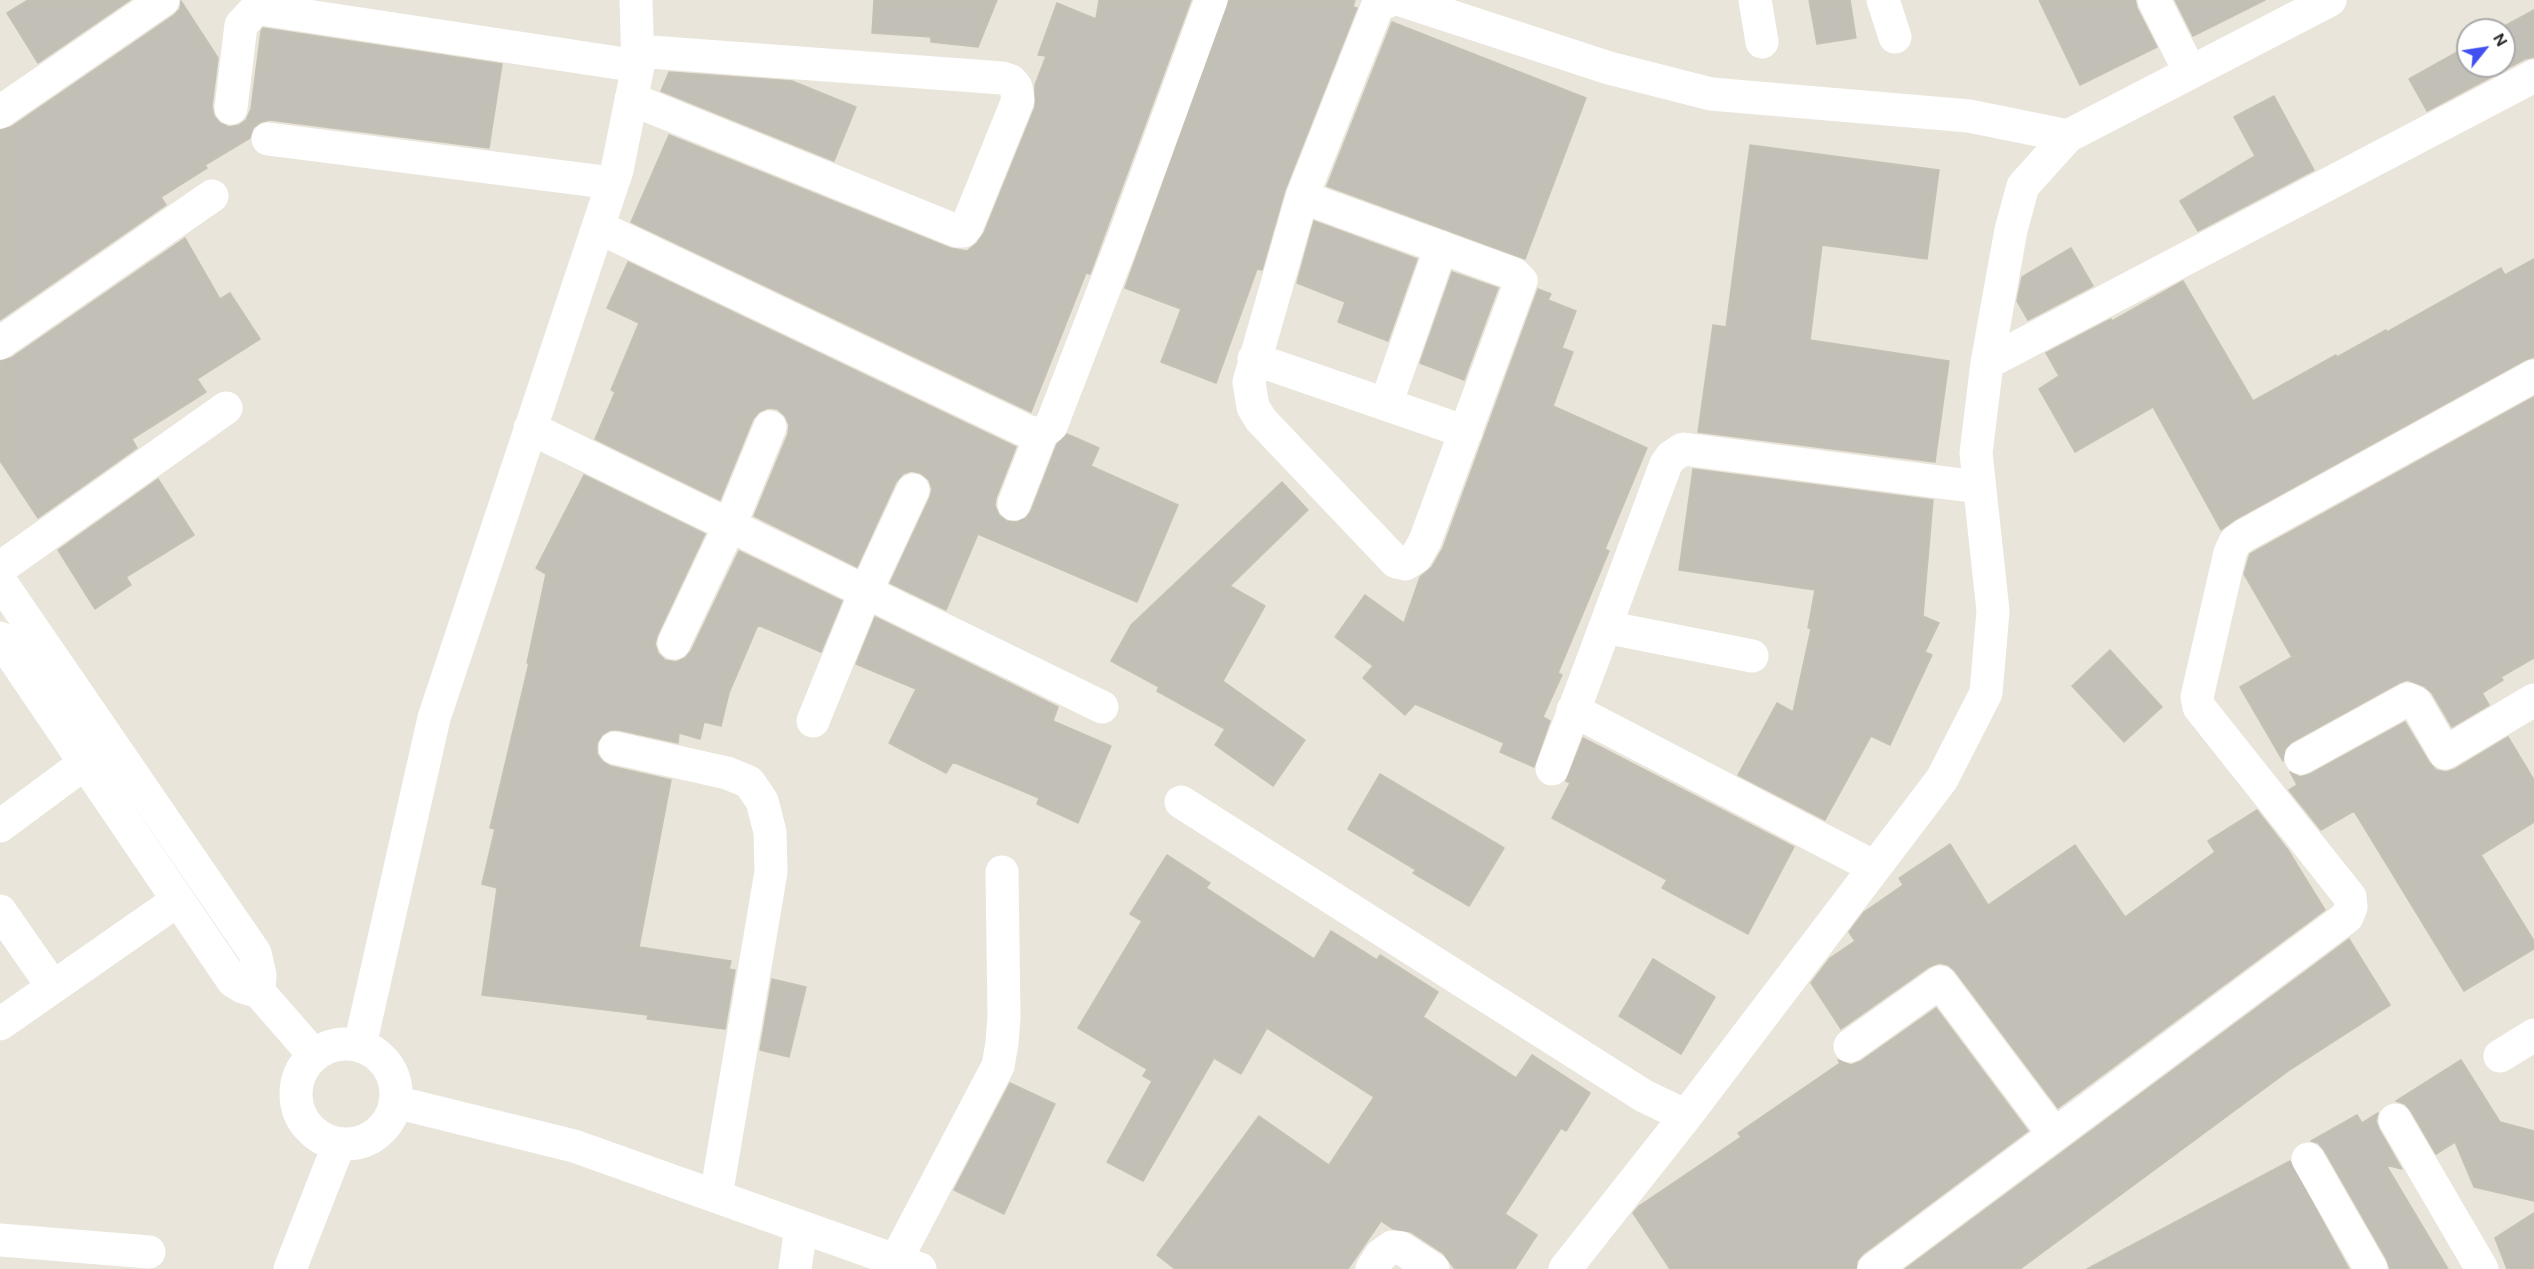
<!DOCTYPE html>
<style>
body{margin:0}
#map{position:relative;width:2534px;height:1269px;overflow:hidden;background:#eae5db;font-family:"DM Sans",sans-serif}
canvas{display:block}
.north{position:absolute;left:2456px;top:18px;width:60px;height:60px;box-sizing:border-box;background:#fff;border:2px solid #a9a9a9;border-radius:50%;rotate:60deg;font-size:16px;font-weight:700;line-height:24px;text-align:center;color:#282828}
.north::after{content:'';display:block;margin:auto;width:21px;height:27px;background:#4151f1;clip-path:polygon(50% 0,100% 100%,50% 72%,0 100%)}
</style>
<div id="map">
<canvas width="2534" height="1269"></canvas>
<div class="north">N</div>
</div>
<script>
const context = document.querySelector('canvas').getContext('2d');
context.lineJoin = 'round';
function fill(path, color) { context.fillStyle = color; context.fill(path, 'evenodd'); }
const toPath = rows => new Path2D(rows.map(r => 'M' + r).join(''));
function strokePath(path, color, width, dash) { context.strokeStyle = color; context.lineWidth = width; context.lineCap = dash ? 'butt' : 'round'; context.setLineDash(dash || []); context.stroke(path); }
const building = toPath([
 [28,0,130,0,38,63,7,13,28,0],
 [874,0,997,0,978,47,931,42,931,37,872,33,874,0],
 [1099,0,1191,0,1090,274,1086,273,1031,412,631,222,669,135,950,248,967,251,977,243,984,233,1035,107,1035,85,1046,56,1038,55,1057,3,1096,19,1099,0],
 [1229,0,1355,0,1353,7,1357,8,1285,190,1262,270,1257,269,1216,383,1161,362,1181,309,1125,288,1229,0],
 [1809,0,1850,0,1856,38,1817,44,1809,0],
 [2039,0,2135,0,2137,8,2157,47,2080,85,2039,0],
 [2175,0,2265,0,2193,36,2175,0],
 [181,1,218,58,212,106,214,116,220,123,229,127,239,125,246,120,251,109,261,31,263,28,502,64,489,148,270,120,261,122,253,128,250,138,205,165,207,168,161,197,166,205,0,320,0,130,11,127,174,15,180,9,181,1],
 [2534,10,2534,57,2525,59,2427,111,2409,79,2468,46,2468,66,2504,66,2504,30,2497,30,2534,10],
 [1392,22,1586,98,1525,259,1327,186,1392,22],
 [669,72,792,81,856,107,834,161,661,91,669,72],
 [2274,96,2314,170,2198,231,2180,201,2255,156,2234,117,2274,96],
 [1750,145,1939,170,1927,259,1822,245,1810,340,1949,361,1935,462,1698,432,1713,325,1726,327,1750,145],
 [1314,221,1417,259,1388,341,1338,322,1345,302,1297,283,1314,221],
 [185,238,220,299,230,293,260,339,197,379,206,392,132,439,137,448,38,518,0,461,0,361,11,358,185,238],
 [2071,248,2093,286,2028,320,2017,301,2022,277,2071,248],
 [2534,259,2534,357,2525,360,2236,519,2221,530,2153,407,2075,452,2039,389,2059,376,2046,353,2111,319,2112,321,2183,281,2253,401,2336,355,2337,357,2386,330,2387,332,2501,268,2505,275,2534,259],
 [628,262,1016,447,996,498,995,506,999,515,1007,521,1017,522,1026,518,1031,511,1057,444,1067,434,1099,448,1091,466,1178,505,1137,602,978,534,946,610,890,583,930,497,932,489,929,480,920,473,911,471,903,474,896,482,857,567,754,516,788,434,789,425,785,416,777,409,768,408,759,412,753,419,720,500,595,439,615,392,611,390,639,323,607,308,628,262],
 [1452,272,1498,288,1464,380,1420,363,1452,272],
 [1538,289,1551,294,1548,300,1576,311,1562,348,1573,352,1553,406,1647,448,1605,549,1609,551,1558,673,1562,675,1543,717,1550,721,1534,767,1500,752,1504,743,1415,704,1405,715,1363,678,1373,666,1335,637,1365,595,1404,623,1420,577,1432,567,1443,548,1538,289],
 [2534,397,2534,658,2501,677,2503,680,2482,693,2489,705,2452,727,2432,693,2424,686,2407,680,2399,683,2292,742,2285,749,2283,761,2240,687,2292,657,2244,574,2250,554,2534,397],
 [1693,469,1933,500,1923,616,1939,623,1925,652,1932,655,1890,745,1871,736,1825,820,1738,775,1777,703,1793,712,1811,629,1808,628,1815,590,1679,570,1693,469],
 [584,475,705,534,657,636,655,644,658,653,665,660,676,662,685,658,691,651,739,551,842,601,821,652,758,625,729,693,721,726,704,722,700,739,679,733,678,743,619,730,610,730,602,735,597,743,597,754,603,762,610,766,671,780,639,947,731,961,729,969,735,970,725,1029,647,1019,648,1015,482,995,497,888,482,884,495,829,490,828,529,663,527,663,546,574,536,568,584,475],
 [158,479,194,535,126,577,131,585,95,609,58,550,158,479],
 [1282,482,1308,510,1230,586,1265,606,1223,681,1305,740,1273,786,1215,745,1225,729,1157,691,1159,687,1111,661,1131,625,1282,482],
 [875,617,1058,707,1053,721,1111,746,1078,823,1037,804,1039,798,953,762,946,773,889,743,916,689,856,664,875,617],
 [2110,650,2162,707,2124,742,2072,686,2110,650],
 [2405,722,2429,762,2436,770,2446,772,2455,769,2508,737,2534,780,2534,822,2481,855,2534,941,2534,949,2464,991,2354,811,2321,830,2289,790,2297,785,2290,772,2300,777,2310,774,2405,722],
 [1583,738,1794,847,1748,934,1662,888,1667,880,1552,818,1570,783,1566,781,1583,738],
 [1380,774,1504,848,1469,906,1413,873,1416,870,1348,829,1380,774],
 [2257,810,2288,850,2325,910,2058,1108,1955,971,1948,965,1939,963,1929,967,1841,1029,1811,983,1830,958,1855,941,1849,932,1864,912,1903,885,1899,878,1950,844,1988,905,2075,845,2125,917,2215,852,2208,841,2257,810],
 [1167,855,1210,883,1206,888,1314,959,1331,931,1377,960,1380,955,1438,992,1423,1017,1516,1078,1532,1055,1590,1093,1566,1131,1561,1128,1505,1214,1537,1235,1515,1269,1455,1269,1443,1253,1411,1232,1393,1229,1381,1221,1348,1269,1175,1269,1157,1255,1259,1116,1329,1165,1374,1097,1267,1028,1241,1074,1214,1058,1143,1181,1107,1162,1152,1081,1143,1076,1147,1069,1078,1028,1142,921,1130,914,1167,855],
 [2349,939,2390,1005,2291,1069,2020,1269,1905,1269,2349,939],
 [1653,959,1715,997,1681,1054,1619,1016,1653,959],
 [772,979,806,987,789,1057,760,1050,772,979],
 [1936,1008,2028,1131,1863,1254,1857,1261,1856,1269,1670,1269,1633,1213,1639,1206,1741,1137,1738,1133,1840,1063,1838,1060,1851,1065,1861,1061,1936,1008],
 [2461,1060,2500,1122,2534,1131,2534,1201,2474,1187,2455,1142,2436,1154,2411,1111,2405,1104,2396,1101,2461,1060],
 [1010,1083,1055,1104,1004,1214,954,1190,1010,1083],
 [2378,1113,2376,1121,2379,1129,2402,1169,2386,1165,2448,1269,2390,1269,2387,1260,2324,1150,2318,1143,2311,1141,2357,1115,2362,1123,2378,1113],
 [2290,1161,2349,1269,2087,1269,2290,1161],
 [2534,1213,2534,1269,2507,1269,2495,1238,2534,1213]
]);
const minor = toPath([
 [1401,0,1609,68,1711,94,1969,116,2068,136],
 [1755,0,1762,42],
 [1883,0,1895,37],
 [2154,0,2190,72],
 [631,99,957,231,963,231,967,226,1018,100,1016,87,1011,81,1002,78,637,51],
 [231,108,241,25,254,11,261,9,638,66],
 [0,112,163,0],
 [268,139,612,183],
 [1302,197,1514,274,1521,281,1425,541,1416,557,1405,564,1396,562,1261,420,1253,407,1249,382,1302,197,1378,5,1391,0],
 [598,227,1033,434,1042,432,1051,426,1125,235,1211,0],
 [0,343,212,196],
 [1254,359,1466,432],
 [1987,363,2534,76],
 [1386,404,1441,247],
 [530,428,1102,707],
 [1014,504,1042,432],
 [0,568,226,408],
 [0,581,255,953,260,975,259,992,243,987,233,981,0,638],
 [1605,627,1752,656],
 [674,643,730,525,770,427],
 [1573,710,1874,867],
 [813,721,866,591,913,490],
 [615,748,727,773,749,782,762,801,770,832,771,872,716,1196],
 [2301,758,2408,699,2416,703,2445,753,2534,700],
 [1552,769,1666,464,1671,457,1683,449,1978,487],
 [1181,802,1644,1096,1686,1116],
 [0,826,85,763],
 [0,911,53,987],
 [259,992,314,1055],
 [0,1024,178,900],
 '296 1094a50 50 0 1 1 100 0a50 50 0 1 1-100 0Z',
 [360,1045,434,718,617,170,638,66,636,0],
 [1850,1046,1940,982,2054,1134],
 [2500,1056,2534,1035],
 [395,1102,574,1146,920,1269],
 [2395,1120,2482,1269],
 [2308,1159,2371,1269],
 [0,1240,149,1252],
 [896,1260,998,1066,1002,1043,1004,1017,1002,872],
 [290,1269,339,1144],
 [795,1269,801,1227],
 [1372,1269,1381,1255,1392,1247,1401,1248,1433,1269],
 [1565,1269,1686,1116,1942,779,1986,693,1993,611,1976,453,1987,363,2011,230,2023,186,2068,136,2330,0],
 [1874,1269,2347,917,2351,907,2350,897,2199,707,2197,697,2230,553,2235,542,2245,535,2534,376]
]);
fill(building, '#c2bfb7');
strokePath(building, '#c5c1b4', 1.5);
strokePath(minor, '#fff', 33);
</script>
